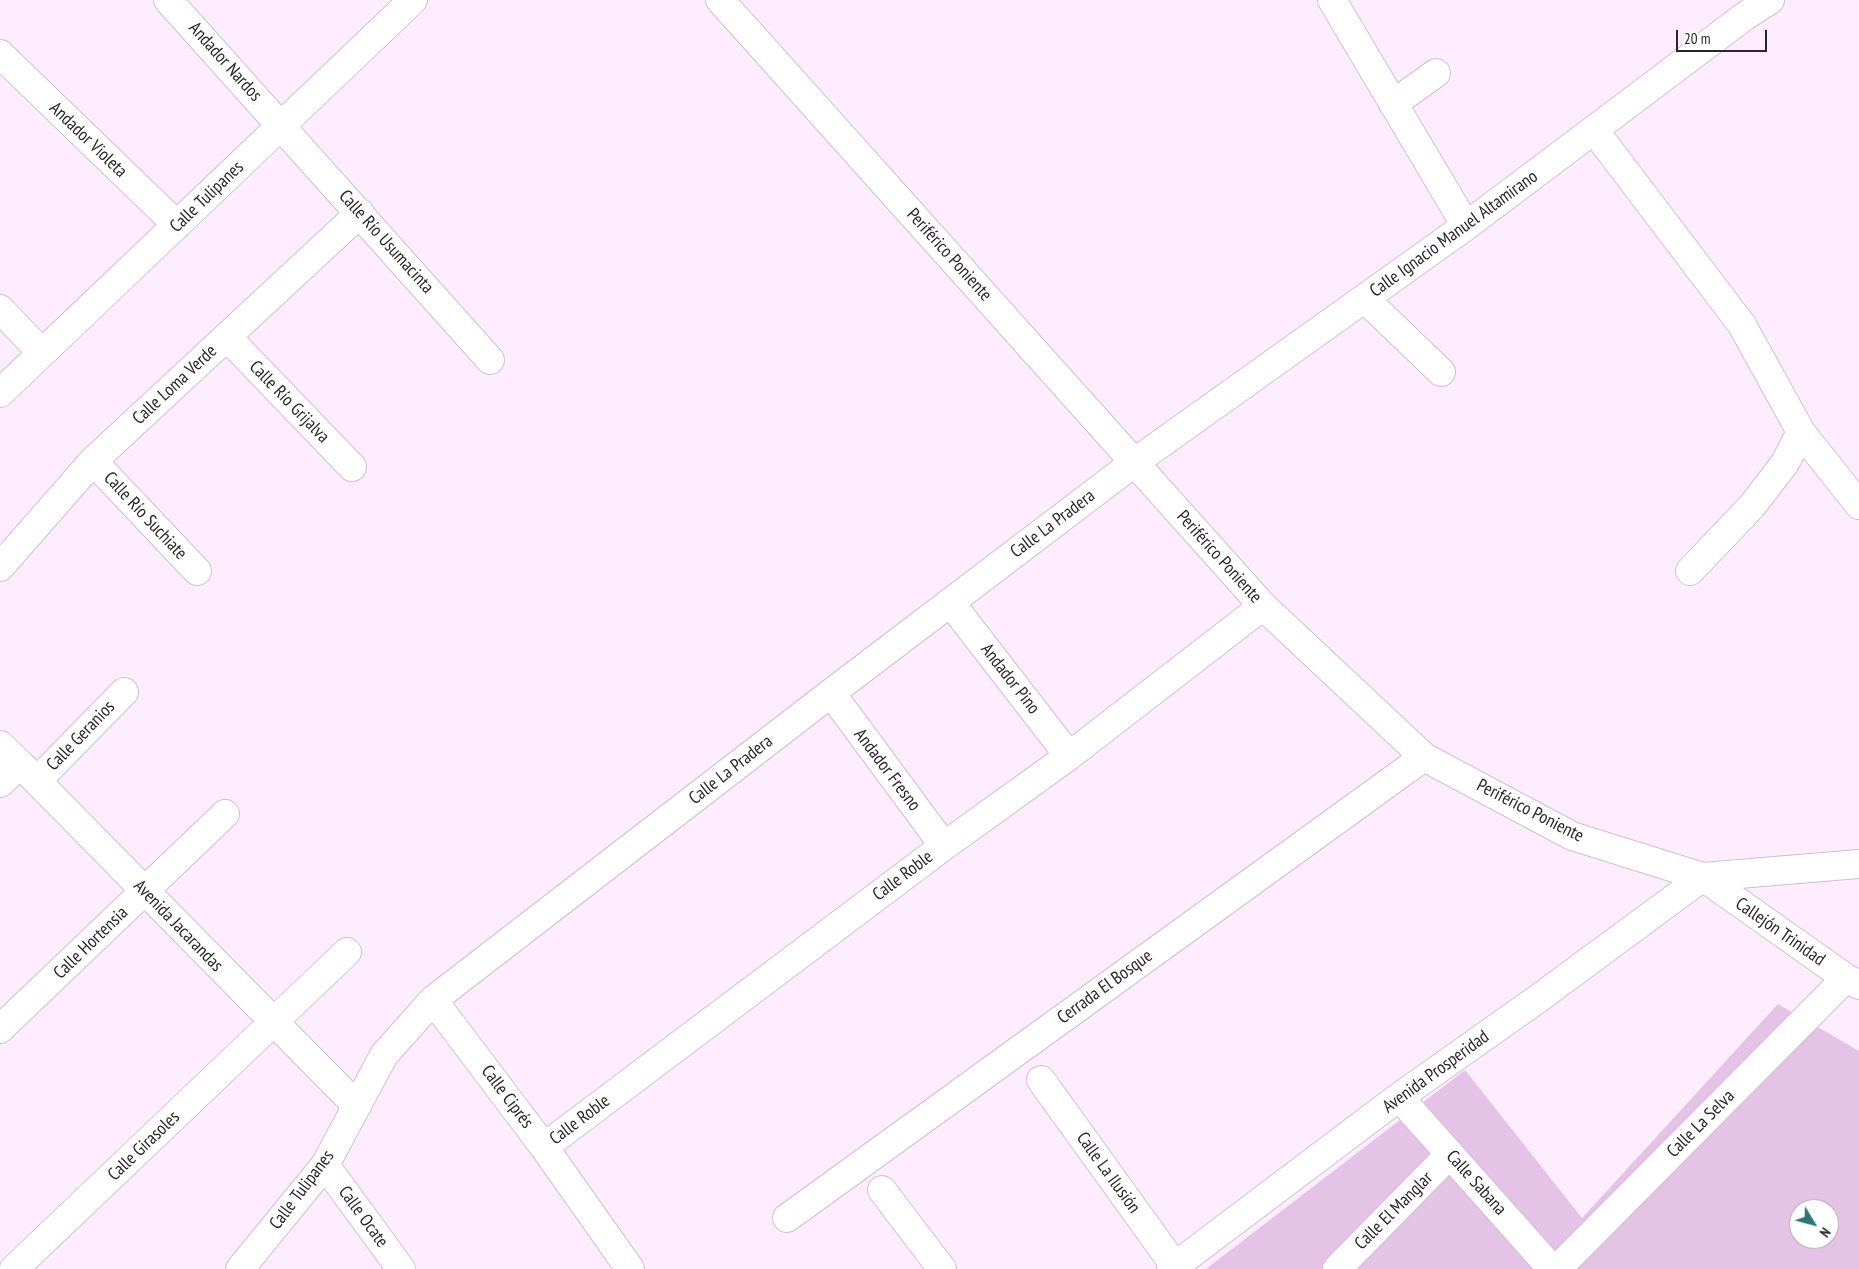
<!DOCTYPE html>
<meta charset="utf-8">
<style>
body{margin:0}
#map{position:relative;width:1859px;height:1269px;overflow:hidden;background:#feedff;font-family:"PT Sans Narrow",sans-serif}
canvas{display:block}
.north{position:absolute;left:1789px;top:1199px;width:50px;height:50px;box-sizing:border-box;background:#fff;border:1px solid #aba7ab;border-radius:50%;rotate:127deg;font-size:14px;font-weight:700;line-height:20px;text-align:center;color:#2c242c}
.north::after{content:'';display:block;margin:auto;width:18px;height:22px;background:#2c7573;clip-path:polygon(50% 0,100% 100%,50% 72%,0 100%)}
.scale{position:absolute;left:1676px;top:30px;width:91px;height:22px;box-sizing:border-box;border:2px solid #2c242c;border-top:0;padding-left:6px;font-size:15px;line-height:18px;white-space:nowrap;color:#2c242c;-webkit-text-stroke:4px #fff;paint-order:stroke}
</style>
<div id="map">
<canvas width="1859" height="1269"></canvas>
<div class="north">N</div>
<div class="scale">20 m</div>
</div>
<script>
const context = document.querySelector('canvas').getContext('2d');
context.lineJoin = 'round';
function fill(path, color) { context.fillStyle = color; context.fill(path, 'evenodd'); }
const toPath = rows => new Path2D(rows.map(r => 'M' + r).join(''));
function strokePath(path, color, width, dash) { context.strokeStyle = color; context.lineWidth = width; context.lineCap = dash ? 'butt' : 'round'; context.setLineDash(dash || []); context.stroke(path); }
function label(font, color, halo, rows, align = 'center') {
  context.font = font + ' "PT Sans Narrow",sans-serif'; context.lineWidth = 5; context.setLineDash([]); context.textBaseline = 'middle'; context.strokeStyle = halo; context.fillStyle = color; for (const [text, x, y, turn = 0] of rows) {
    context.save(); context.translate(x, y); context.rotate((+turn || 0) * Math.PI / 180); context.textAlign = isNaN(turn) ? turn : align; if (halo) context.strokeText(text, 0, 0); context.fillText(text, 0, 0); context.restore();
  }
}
const green = toPath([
 [1778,1004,1859,1051,1859,1269,1206,1269,1465,1070,1582,1218],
 [1799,1209,1829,1209,1829,1239,1799,1239]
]);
const minor = toPath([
 [168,0,490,360],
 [1332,0,1466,226],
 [0,54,177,225],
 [1393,104,1436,73],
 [1594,130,1742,325,1801,432,1859,505],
 [1365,299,1441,372],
 [0,309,42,353],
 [227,337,352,467],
 [0,393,413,0],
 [93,461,197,571],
 [0,567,93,461,360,213],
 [1690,571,1752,506,1785,463,1801,432],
 [950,602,1069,756],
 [831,693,944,846],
 [0,745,20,764,357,1106],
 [37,781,124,692],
 [0,783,20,764],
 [433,1000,544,1147,630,1269],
 [0,1029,225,814],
 [1041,1080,1175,1266],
 [1399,1097,1552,1269],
 [544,1147,944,846,1069,756,1263,606],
 [325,1165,401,1269],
 [882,1190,942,1269],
 [787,1218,1424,757],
 [14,1269,347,952],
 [240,1269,325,1165,384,1055,433,1000,831,693,1135,462,1466,226,1745,16,1770,0],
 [1171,1269,1399,1097,1539,998,1703,877,1846,978,1859,985],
 [1337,1269,1450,1154],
 [1557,1269,1846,978]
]);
const major = toPath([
 [720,0,1263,606,1424,757,1572,836,1703,877,1859,864]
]);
const streetNames = [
 ["Andador Nardos",225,62,48],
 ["Andador Violeta",88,140,44],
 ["Calle Tulipanes",207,197,-44],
 ["Calle Ignacio Manuel Altamirano",1454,234,-36],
 ["Calle Río Usumacinta",386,242,48],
 ["Periférico Poniente",949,255,48],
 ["Calle Loma Verde",175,385,-43],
 ["Calle Río Grijalva",289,402,46],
 ["Calle Río Suchiate",145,516,47],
 ["Calle La Pradera",1053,524,-37],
 ["Periférico Poniente",1219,557,48],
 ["Andador Pino",1010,679,52],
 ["Calle Geranios",81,736,-46],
 ["Calle La Pradera",731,770,-38],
 ["Andador Fresno",887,770,53],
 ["Periférico Poniente",1530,811,27],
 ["Calle Roble",903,876,-37],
 ["Avenida Jacarandas",178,926,46],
 ["Callejón Trinidad",1780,932,35],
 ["Calle Hortensia",91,943,-44],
 ["Cerrada El Bosque",1105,987,-36],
 ["Avenida Prosperidad",1436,1072,-36],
 ["Calle Ciprés",507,1097,53],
 ["Calle Roble",580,1120,-37],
 ["Calle La Selva",1701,1124,-45],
 ["Calle Girasoles",144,1146,-44],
 ["Calle La Ilusión",1108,1173,54],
 ["Calle Sabana",1476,1183,48],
 ["Calle Tulipanes",302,1190,-53],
 ["Calle El Manglar",1394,1211,-45],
 ["Calle Ocate",363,1217,54]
];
fill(green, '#e4c3e6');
strokePath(minor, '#d2bed4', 30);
strokePath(major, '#d2bed4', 30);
strokePath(minor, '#fff', 28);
strokePath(major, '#fff', 28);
label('18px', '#2c242c', '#fff', streetNames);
</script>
